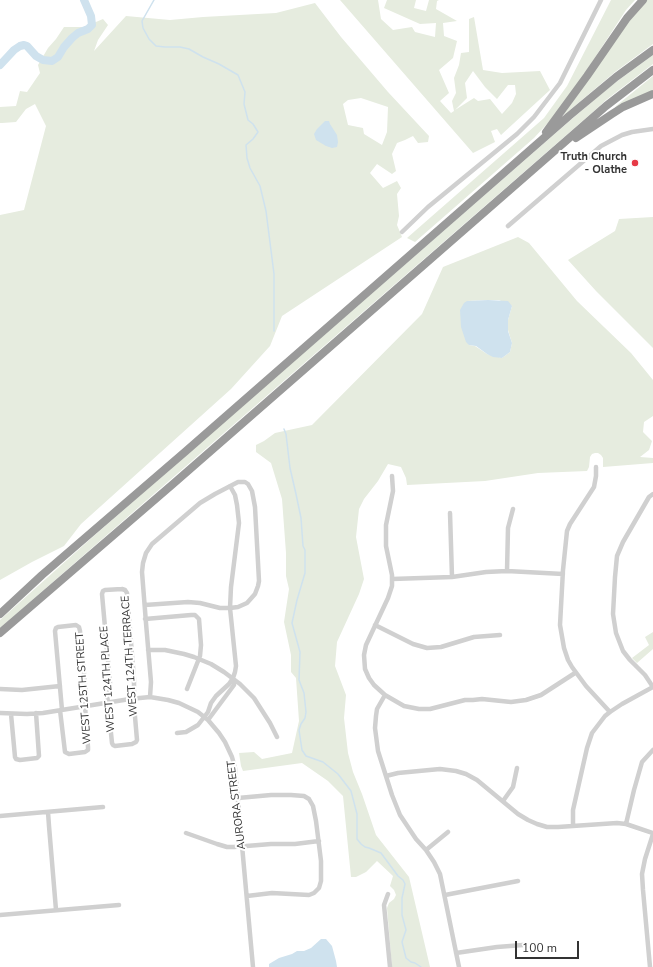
<!DOCTYPE html>
<style>
body{margin:0}
#map{position:relative;width:653px;height:967px;overflow:hidden;background:#fff;font-family:"Nunito Sans",sans-serif}
canvas{display:block}
.scale{position:absolute;left:515px;top:941px;width:64px;height:18px;box-sizing:border-box;border:2px solid #333;border-top:0;padding-left:5px;font-size:12px;line-height:14px;white-space:nowrap;color:#333;-webkit-text-stroke:3px #fff;paint-order:stroke}
</style>
<div id="map">
<canvas width="653" height="967"></canvas>
<div class="scale">100 m</div>
</div>
<script>
const context = document.querySelector('canvas').getContext('2d');
context.lineJoin = 'round';
function fill(path, color) { context.fillStyle = color; context.fill(path, 'evenodd'); }
const toPath = rows => new Path2D(rows.map(r => 'M' + r).join(''));
function strokePath(path, color, width, dash) { context.strokeStyle = color; context.lineWidth = width; context.lineCap = dash ? 'butt' : 'round'; context.setLineDash(dash || []); context.stroke(path); }
function label(font, color, halo, rows, align = 'center') {
  context.font = font + ' "Nunito Sans",sans-serif'; context.lineWidth = 4; context.setLineDash([]); context.textBaseline = 'middle'; context.strokeStyle = halo; context.fillStyle = color; for (const [text, x, y, turn = 0] of rows) {
    context.save(); context.translate(x, y); context.rotate((+turn || 0) * Math.PI / 180); context.textAlign = isNaN(turn) ? turn : align; if (halo) context.strokeText(text, 0, 0); context.fillText(text, 0, 0); context.restore();
  }
}
const green = toPath([
 [340,0,378,0,381,19,393,30,412,27,415,32,435,37,436,23,420,24,384,8,387,0,416,0,414,8,426,11,429,0,439,0,437,1,436,9,457,21,443,23,444,36,457,41,453,58,439,70,449,93,440,101,451,113,454,111,452,101,456,93,454,78,459,65,461,53,469,52,469,19,474,17,483,70,502,73,540,71,550,90,501,135,497,129,491,131,495,142,473,153],
 [473,71,485,87,497,99,508,85,515,85,516,94,512,103,502,114,490,99,478,101,474,98,455,110,467,98,465,83],
 [611,0,635,0,626,10,579,82,558,112,534,138,415,242,407,238,544,118,567,86],
 [646,0,653,0,653,44,615,72,564,115,564,114,621,31],
 [315,3,341,37,388,92,429,136,428,142,418,143,413,136,405,140,397,143,392,154,396,171,392,174,377,164,370,173,383,188,397,181,401,188,397,194,399,216,397,225,402,237,282,316,270,346,231,389,81,524,64,546,32,562,0,580,0,215,24,210,46,126,35,104,26,109,16,122,2,123,0,123,0,107,16,106,20,91,27,92,40,73,38,65,48,48,56,39,64,27,84,27,103,19,108,25,98,40,94,51,126,16,170,20,203,17,276,13],
 [361,98,388,107,387,132,382,145,364,134,363,128,348,125,343,104,348,100],
 [653,55,653,64,606,100,594,111,0,628,0,620,96,534,573,118,612,85],
 [653,76,653,91,614,110,616,106],
 [653,217,653,348,596,291,568,260,615,231,619,219],
 [518,237,529,243,577,301,631,353,653,380,653,416,644,422,643,432,652,441,649,450,640,457,653,458,653,463,603,467,603,458,601,455,598,453,595,453,592,454,590,457,589,467,587,471,538,473,485,481,407,485,406,478,401,467,388,464,378,481,364,499,359,509,356,537,364,579,359,594,337,642,335,666,346,695,344,718,348,753,353,772,362,794,376,835,409,877,430,967,392,967,387,908,389,903,394,899,396,895,394,890,390,886,393,876,377,861,366,872,356,877,351,877,343,796,328,781,302,763,243,771,241,766,239,753,254,752,262,759,292,753,299,721,296,678,291,672,291,655,284,622,289,589,286,576,286,553,282,499,271,463,256,452,256,445,264,441,275,433,312,425,422,314,443,267],
 [488,300,499,300,512,306,508,320,508,330,512,343,510,352,502,358,487,354,475,346,469,345,467,301],
 [653,632,653,649,637,663,632,658,649,645,645,637]
]);
const water = toPath([
 [325,121,329,121,330,124,337,135,338,142,337,147,332,148,326,146,316,140,314,134,317,129],
 [488,300,508,301,512,306,508,320,508,331,512,343,510,352,502,358,493,357,487,354,476,346,469,345,466,342,461,327,460,310,464,303,467,301],
 [321,939,326,939,332,946,336,961,337,967,269,967,269,964,279,958,292,954,297,951,304,951,311,948]
]);
const stream = toPath([
 [154,0,142,21,143,28,149,39,156,46,165,47,180,47,189,49,203,57,219,64,238,75,245,92,244,104,248,120,253,124,258,132,253,139,246,145,247,158,250,168,260,186,266,211,274,274,274,331],
 [284,429,286,434,290,468,296,494,301,518,303,546,305,550,305,573,297,600,292,623,300,652,299,680,304,693,306,712,305,718,301,724,299,730,302,750,306,756,323,762,338,774,351,791,357,814,357,839,361,844,365,847,369,848,381,853,398,876,403,880,405,884,402,898,402,915,406,930,402,942,406,958,411,962,415,963,421,967]
]);
const river = toPath([
 [0,65,14,50,20,46,24,45,27,46,36,56,43,60,52,61,58,57,64,47,72,38,78,33,88,29,92,25,91,16,84,0]
]);
const street = toPath([
 [508,226,601,146,622,135,632,132,653,129],
 [402,232,428,207,517,134,534,117,560,83,601,0],
 [596,467,596,476,594,487,570,524,567,531,563,570,560,625,564,648,568,660,572,667,586,686,610,712],
 [392,476,393,491,386,525,386,546,392,575,392,586,388,598,366,645,364,655,365,669,369,678,374,685,385,695,404,706,419,709,430,709,465,700,473,700,482,699,511,702,526,700,541,695,575,673],
 [450,513,452,577],
 [507,571,508,528,513,509],
 [392,579,452,577,486,572,507,571,563,574],
 [122,589,125,590,127,593,134,679,134,705,137,740,136,742,132,744,115,746,113,745,112,743,107,694,110,683,102,594,103,591,105,590,122,589],
 [145,605,188,602,200,603,220,608,230,608,238,607,247,603,255,594,258,586,259,581,255,507,252,491,248,484,245,482,238,482,215,494,200,503,152,544,146,553,143,563,142,572,146,623,151,682,150,697],
 [145,619,191,615,195,615,199,619,201,645,200,656,187,689],
 [375,625,413,644,427,648,441,647,474,637,500,635],
 [148,650,165,650,184,654,194,657,211,664,224,672,240,684,254,698,270,723,277,737],
 [0,689,22,690,60,686],
 [385,695,377,709,376,716,375,728,378,751,392,795,400,815,416,839,426,850,434,862,440,874,459,967],
 [60,710,65,752,69,754,85,752,88,750,88,747,85,706,86,695,80,631,79,627,76,625,58,627,56,628,55,631,62,710],
 [0,713,27,714,43,713,130,699,150,697,168,700,179,703,198,712,208,720,219,733,225,742,232,757,235,768,253,967],
 [11,714,15,757,16,759,20,760,37,758,39,756,36,713],
 [208,720,234,685,233,678],
 [177,733,186,732,198,725,208,712,211,703,216,696,229,684,233,678,235,672,236,666,230,608,231,587,239,523,237,505,235,495,230,486],
 [386,776,398,773,440,769,456,771,466,774,477,780,518,814,528,820,537,824,547,827,558,827,617,823,626,824,653,833],
 [238,798,271,795,291,795,304,796,309,799,313,806,316,821,321,861,321,881,319,888,314,893,309,895,272,893,247,896],
 [503,801,513,787,517,768],
 [48,812,49,826,56,910],
 [0,816,103,807],
 [626,824,634,790,642,762,653,750],
 [573,826,573,810,587,748,592,733,605,716,610,712,622,704,653,687,645,675,630,660,623,651,616,633,613,614,615,577,617,556,623,542,649,497,653,494],
 [186,833,217,844,227,847,234,847,271,844,295,844,319,841],
 [426,850,448,832],
 [388,894,384,905,390,967],
 [445,895,518,881],
 [0,915,119,905],
 [456,953,497,947,523,945],
 [650,967,643,890,642,874,645,859,653,834]
]);
const highway = toPath([
 [546,132,587,76,627,18,643,0],
 [576,138,612,114,623,107,653,94],
 [0,614,42,575,186,451,569,116,616,77,653,50],
 [0,633,173,484,606,106,653,70]
]);
const markers = [
 [635,163,4,"#e63946"]
];
const poiNames = [
 ["Truth Church",627,157],
 ["- Olathe",627,170]
];
const streetNames = [
 ["WEST 124TH TERRACE",130,656,-94],
 ["WEST 124TH PLACE",108,679,-94],
 ["WEST 125TH STREET",84,688,-94],
 ["AURORA STREET",237,805,-97]
];
fill(green, '#e6ecdf');
fill(water, '#cfe2ee');
strokePath(stream, '#cfe2ee', 1.5);
strokePath(river, '#cfe2ee', 8);
strokePath(street, '#d0d0d0', 4.5);
strokePath(highway, '#9a9a9a', 8);
for (const [x, y, r, color] of markers) { const dot = new Path2D(); dot.arc(x, y, r, 0, 2 * Math.PI); context.fillStyle = color; context.fill(dot); strokePath(dot, '#fff', 1.5); }
label('bold 11px', '#333', '#fff', poiNames, 'right');
label('11px', '#333', '#fff', streetNames);
</script>
